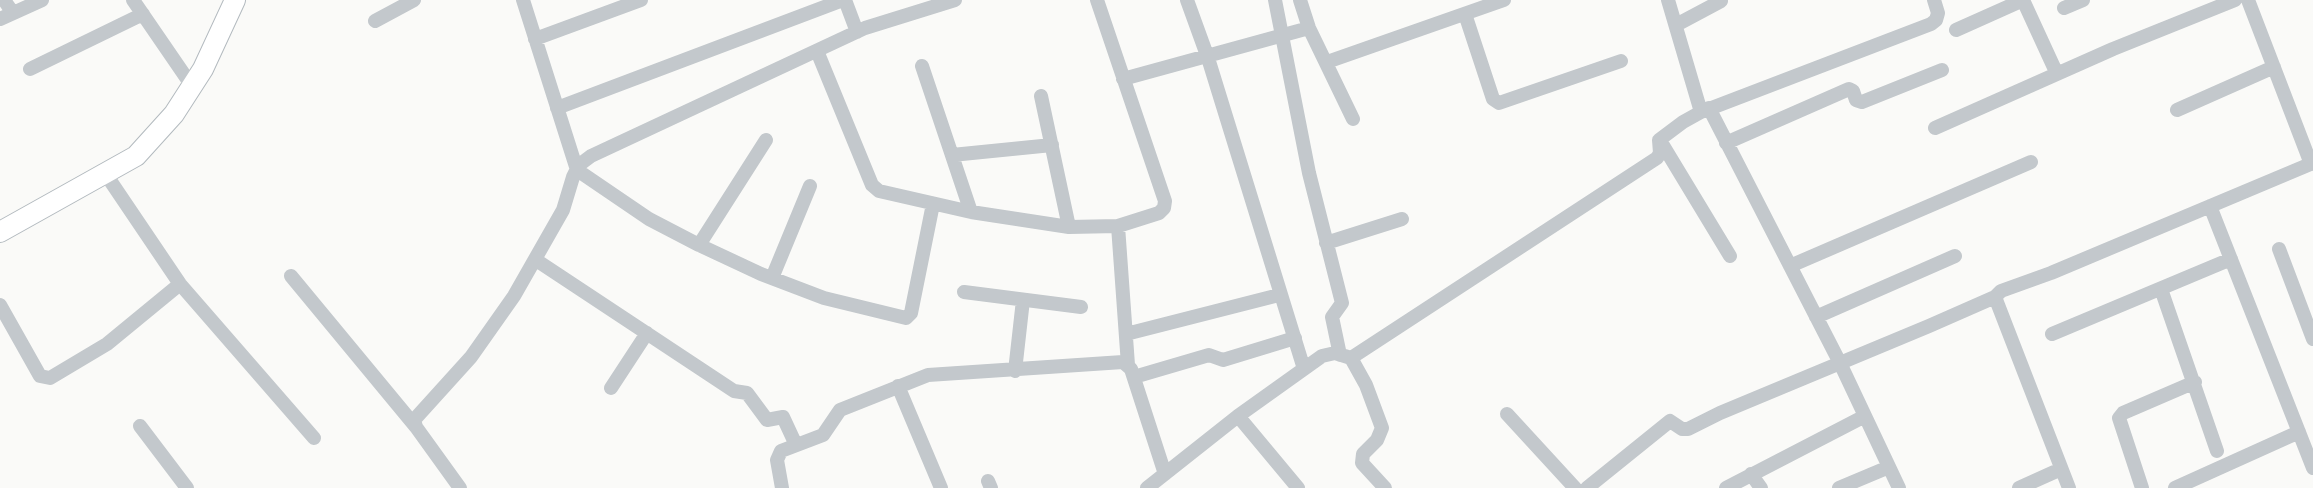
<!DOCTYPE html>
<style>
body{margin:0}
canvas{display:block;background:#fafaf8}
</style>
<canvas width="2313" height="488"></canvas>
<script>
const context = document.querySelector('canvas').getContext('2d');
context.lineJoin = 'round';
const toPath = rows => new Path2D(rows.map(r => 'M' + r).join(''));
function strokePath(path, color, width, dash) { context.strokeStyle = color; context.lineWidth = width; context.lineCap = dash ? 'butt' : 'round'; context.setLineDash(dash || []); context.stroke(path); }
const street = toPath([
 [4,0,13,13],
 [133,0,192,86],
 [523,0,577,170,649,219,699,245,761,274,824,298,906,318,911,313,933,204],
 [845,0,857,32],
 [1187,0,1208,58,1304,369],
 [1275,0,1309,173,1342,303,1332,317,1340,355],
 [1300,0,1309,28,1353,119],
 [1668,0,1701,112],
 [2023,0,2057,74],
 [2248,0,2311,164],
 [2064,8,2083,0],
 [1465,14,1493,99,1499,103,1621,61],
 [0,19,42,0],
 [375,21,414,0],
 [1676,25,1721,1],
 [1956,30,2023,0],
 [535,39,641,0],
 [817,51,872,185,879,191,971,212,1069,227,1118,226,1159,213,1164,208,1165,201,1097,0],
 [1327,62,1504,0],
 [922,66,971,212],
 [30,69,143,14],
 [1123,79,1309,28],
 [1041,96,1069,227],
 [557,108,843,0],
 [1709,108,1840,363,1899,488],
 [2177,110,2274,67],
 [1935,128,2113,49,2235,0],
 [1661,142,1730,256],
 [1726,143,1849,89,1853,91,1856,100,1862,102,1942,70],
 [952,155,1052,145],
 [105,173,180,284,314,438],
 [2210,206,2313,468],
 [1118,226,1128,365],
 [1326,243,1402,219],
 [699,245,766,140],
 [2279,249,2313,339],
 [536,260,734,391,747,393,767,420,783,417,796,445],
 [1790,266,2031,162],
 [291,276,416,427],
 [772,278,810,186],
 [2161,289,2217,451],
 [964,292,1081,307],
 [1995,297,2069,488],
 [0,305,40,376,50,378,107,344,180,284],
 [1816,317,1955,256],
 [1126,334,1279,295],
 [2052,334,2231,259],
 [1351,358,1366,385,1382,428,1377,440,1363,454,1362,463,1385,488],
 [1015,371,1023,300],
 [1134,377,1209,355,1223,360,1295,338],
 [898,386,941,488],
 [611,388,647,333],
 [1507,414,1575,488],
 [1238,416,1298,488],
 [140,426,187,488],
 [1751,474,1761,488],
 [988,481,991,488],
 [460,488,416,427,414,420,471,357,514,296,563,210,573,177,579,165,591,156,865,28,955,0],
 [782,488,777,460,781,451,823,435,840,410,928,375,1123,362,1131,369,1165,474],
 [1147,488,1238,416,1322,356,1335,353,1351,358,1657,158,1660,153,1659,140,1683,122,1701,112,1931,24,1936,20,1938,13,1934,0],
 [1587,488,1670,421,1682,429,1688,429,1720,413,1929,326,1995,297,2001,291,2051,273,2313,163],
 [1726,488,1865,416],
 [1839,488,1889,467],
 [2019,488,2061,469],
 [2142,488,2119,418,2123,413,2195,382],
 [2175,488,2299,432]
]);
const secondary = toPath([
 [0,232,136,156,174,114,203,69,235,0]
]);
strokePath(secondary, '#b3babf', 22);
strokePath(street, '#c3c8cc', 14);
strokePath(secondary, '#fff', 20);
</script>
